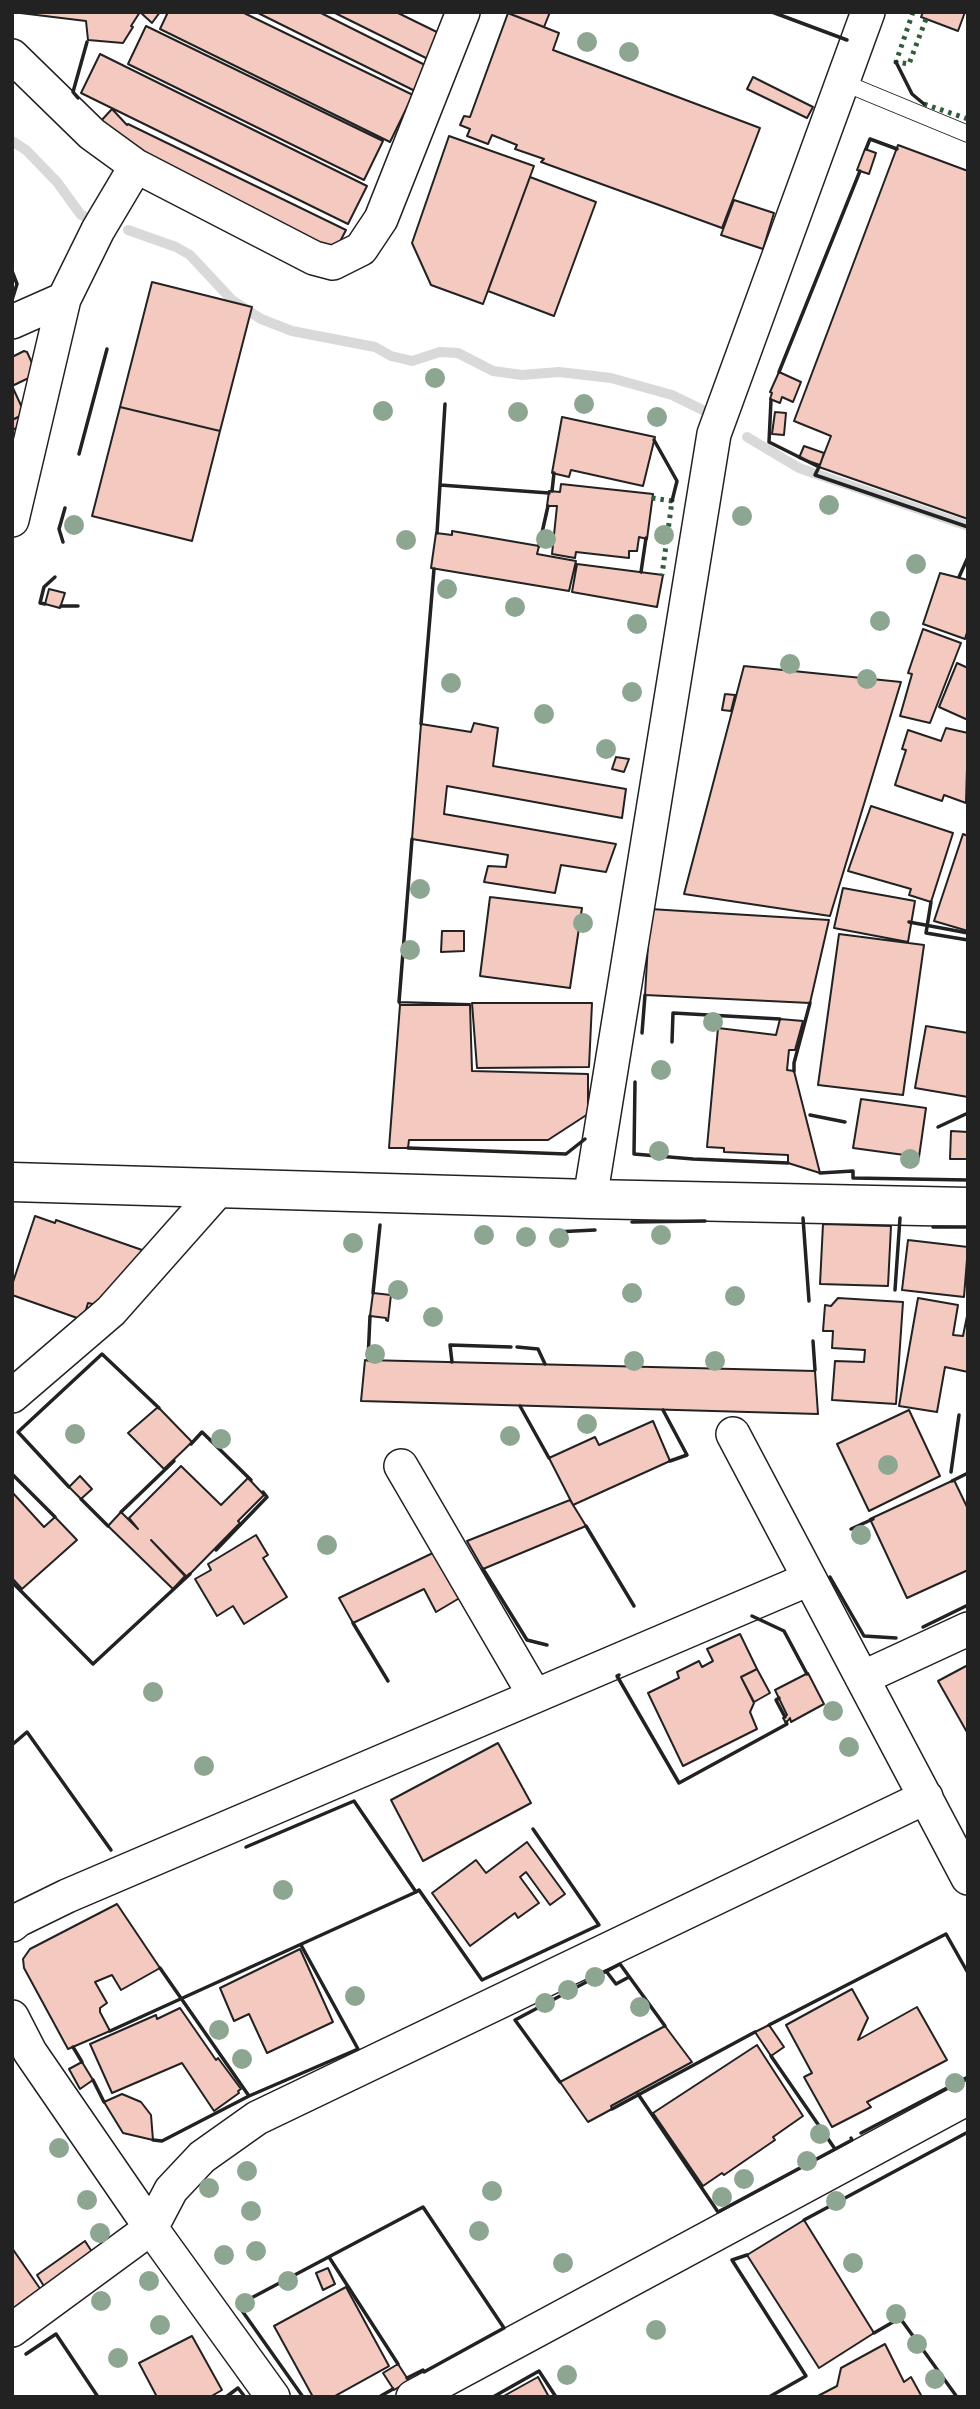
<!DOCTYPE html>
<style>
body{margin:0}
#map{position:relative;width:980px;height:2409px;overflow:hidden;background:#fff;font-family:Quicksand,sans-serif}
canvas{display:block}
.frame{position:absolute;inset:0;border:14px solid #222;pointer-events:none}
</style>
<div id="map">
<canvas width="980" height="2409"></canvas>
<div class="frame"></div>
</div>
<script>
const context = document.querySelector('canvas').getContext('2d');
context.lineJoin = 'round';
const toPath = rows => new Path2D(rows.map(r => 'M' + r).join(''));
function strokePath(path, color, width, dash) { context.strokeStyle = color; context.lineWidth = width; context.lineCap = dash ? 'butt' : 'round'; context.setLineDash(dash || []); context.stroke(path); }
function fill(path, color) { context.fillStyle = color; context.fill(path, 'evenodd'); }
const stream = toPath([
 [12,141,26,150,57,182,81,215,97,221],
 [128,230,176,247,190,255,232,300,261,319,292,331,375,347,391,356,408,360,412,361,440,352,458,353,493,371,522,375,559,372,611,378,672,395,715,416],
 [747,437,799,468,968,526]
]);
const building = toPath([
 [12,12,160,12,152,23,140,12,131,26,133,27,123,43,88,40,86,21,12,12],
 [168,12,242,12,413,95,390,142,160,29,168,12],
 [256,12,319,12,427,66,415,91,256,12],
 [333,12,396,12,443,35,430,60,333,12],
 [505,12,550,12,544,27,505,12],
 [923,12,965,12,958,31,921,17,923,12],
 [508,13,559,33,553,50,760,128,722,228,541,162,544,159,515,149,517,145,492,135,488,144,467,136,470,129,460,125,464,116,470,117,508,13],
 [146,26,383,141,364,180,128,64,146,26],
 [100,54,367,186,348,224,81,93,100,54],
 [753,77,813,107,807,118,747,89,753,77],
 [112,109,127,125,128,124,346,230,333,255,118,143,99,123,112,109],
 [449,136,534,166,483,304,431,285,412,243,449,136],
 [898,145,968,171,968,519,819,467,831,436,794,421,898,145],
 [865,149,876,153,869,174,857,170,865,149],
 [530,177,596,202,554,316,488,291,530,177],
 [734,200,774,213,763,249,721,235,734,200],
 [152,282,252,307,220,431,120,407,152,282],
 [24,351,27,352,37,374,12,386,25,414,12,420,12,357,24,351],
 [779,372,801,382,793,402,782,397,780,403,770,399,772,393,770,392,779,372],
 [120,407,220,431,192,541,92,516,120,407],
 [775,412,786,413,784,435,772,434,775,412],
 [22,415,26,424,12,430,12,420,22,415],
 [562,417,655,437,643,486,571,470,569,477,552,473,562,417],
 [804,446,824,453,820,465,799,458,804,446],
 [561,484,653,494,647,539,639,537,637,551,629,551,629,558,576,552,575,558,552,554,557,506,547,506,549,491,560,492,561,484],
 [452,531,539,546,537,554,576,561,569,591,431,568,436,533,452,535,452,531],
 [577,564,663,575,657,607,572,592,577,564],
 [940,573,968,580,968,629,965,639,923,624,940,573],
 [49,589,65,593,60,608,45,604,49,589],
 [923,629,961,643,930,723,900,716,912,674,908,673,923,629],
 [957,663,968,668,968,720,939,707,957,663],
 [744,666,901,682,830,916,684,894,744,666],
 [725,694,735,695,731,711,722,710,725,694],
 [474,723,498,728,493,766,626,789,622,818,447,786,444,814,616,844,606,872,561,865,555,893,484,882,488,866,506,867,508,855,412,839,421,724,471,732,474,723],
 [946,728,968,733,966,803,944,795,942,801,895,785,906,750,902,749,908,730,941,741,946,728],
 [616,757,629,759,624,772,612,769,616,757],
 [871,806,953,833,931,902,909,895,911,889,848,871,871,806],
 [963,834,968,836,968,931,934,921,963,834],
 [843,888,915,901,908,942,834,928,843,888],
 [490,897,582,908,570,988,480,976,490,897],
 [650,909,829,920,810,1003,645,995,650,909],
 [442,931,464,931,464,951,441,952,442,931],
 [839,934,924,945,903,1095,818,1085,839,934],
 [399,1002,470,1004,400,1005,399,1002],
 [472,1003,592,1003,589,1067,477,1068,472,1003],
 [400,1005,470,1005,472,1071,588,1074,588,1114,548,1140,409,1140,408,1148,389,1148,400,1005],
 [780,1019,803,1021,795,1050,789,1050,787,1070,794,1071,820,1173,788,1163,788,1155,724,1152,724,1148,707,1147,718,1028,776,1035,780,1019],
 [926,1026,968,1033,968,1097,915,1088,926,1026],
 [861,1099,926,1108,919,1157,853,1148,861,1099],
 [951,1131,968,1132,968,1159,950,1159,951,1131],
 [35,1216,55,1223,56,1220,145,1251,109,1308,88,1303,83,1320,12,1295,12,1285,35,1216],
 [823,1224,891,1226,888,1286,820,1284,823,1224],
 [908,1240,968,1247,964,1297,902,1290,908,1240],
 [373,1293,391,1295,388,1321,386,1320,386,1318,370,1316,373,1293],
 [838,1298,903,1302,896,1404,832,1400,835,1361,864,1362,865,1350,832,1348,833,1331,823,1331,825,1305,831,1306,838,1298],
 [918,1298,958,1305,953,1335,963,1336,968,1311,968,1372,945,1367,937,1412,899,1406,918,1298],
 [365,1360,815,1371,818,1414,361,1401,365,1360],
 [158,1407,192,1442,164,1469,128,1433,158,1407],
 [909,1410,940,1476,869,1511,837,1444,909,1410],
 [653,1421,670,1461,573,1505,549,1458,595,1437,599,1445,653,1421],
 [181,1466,221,1505,248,1478,264,1495,238,1521,240,1523,187,1577,151,1540,185,1576,173,1589,108,1526,121,1512,138,1529,129,1518,181,1466],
 [80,1476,92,1489,81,1499,69,1487,80,1476],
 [954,1480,968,1509,968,1570,907,1598,870,1519,954,1480],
 [12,1492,44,1527,55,1517,77,1540,22,1589,12,1578,12,1492],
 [570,1500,586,1526,483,1569,467,1541,570,1500],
 [256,1535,268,1555,263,1558,287,1597,244,1624,233,1606,217,1616,195,1579,211,1570,208,1564,256,1535],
 [437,1551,463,1596,436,1612,424,1589,353,1623,339,1598,437,1551],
 [740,1634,757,1669,741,1677,754,1703,750,1712,757,1729,683,1766,648,1693,679,1678,677,1672,699,1661,702,1667,713,1661,707,1649,740,1634],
 [968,1665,968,1734,938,1681,968,1665],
 [757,1669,770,1693,754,1702,741,1677,757,1669],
 [808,1673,824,1704,791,1722,790,1718,786,1723,783,1718,787,1715,775,1690,808,1673],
 [498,1743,531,1803,423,1861,391,1800,498,1743],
 [527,1842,565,1894,550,1905,526,1872,520,1877,539,1903,518,1918,515,1913,470,1946,432,1893,476,1860,486,1873,527,1842],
 [117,1904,160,1968,121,1990,112,1975,95,1982,107,2003,100,2008,100,2012,110,2031,68,2049,24,1968,23,1959,30,1949,117,1904],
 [300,1949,333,2022,267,2053,249,2014,234,2021,220,1988,300,1949],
 [852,1989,868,2018,858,2040,917,2007,947,2060,867,2102,871,2107,832,2127,804,2077,812,2073,786,2025,852,1989],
 [180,2008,216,2060,218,2058,241,2089,238,2091,239,2093,214,2111,182,2063,112,2093,90,2044,156,2015,157,2019,180,2008],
 [769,2025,784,2047,771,2056,755,2032,769,2025],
 [665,2026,692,2062,611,2106,612,2109,588,2122,560,2082,665,2026],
 [757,2045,803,2116,773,2137,775,2140,724,2175,722,2173,703,2186,653,2113,757,2045],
 [82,2062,93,2080,80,2089,69,2069,82,2062],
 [122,2094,141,2102,151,2115,153,2140,123,2133,104,2102,122,2094],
 [804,2220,874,2333,819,2368,747,2255,804,2220],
 [85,2241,94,2255,45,2288,37,2275,85,2241],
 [12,2248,41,2290,15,2309,12,2305,12,2248],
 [328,2268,335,2284,323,2290,316,2273,328,2268],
 [346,2287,389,2366,333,2397,313,2397,274,2326,346,2287],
 [192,2336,222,2390,210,2397,157,2397,139,2363,192,2336],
 [885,2344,904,2382,911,2377,922,2397,816,2397,837,2386,841,2368,885,2344],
 [398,2364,409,2381,394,2390,383,2373,398,2364],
 [538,2377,549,2397,502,2397,538,2377]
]);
const lane = toPath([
 [842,82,968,134]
]);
const street = toPath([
 [12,56,92,134,136,166,314,258,333,263,361,249,381,219,463,12],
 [12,322,64,299],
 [12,520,64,299,98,230,136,166],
 [590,1199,714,434,868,12],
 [12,1396,111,1311,220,1188],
 [733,1434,968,1878],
 [401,1466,535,1696],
 [862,1678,968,1629],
 [12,1925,18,1920,67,1896,809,1579],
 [12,2017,30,2052,151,2228,273,2397],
 [12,2330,151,2228,171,2190,202,2157,257,2118,926,1797],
 [413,2397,968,2098]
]);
const secondary = toPath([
 [12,1182,590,1199,968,1207]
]);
const hedge = toPath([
 [913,12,896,62,909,64,926,19],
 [924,104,968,119],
 [652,498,672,501,662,575]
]);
const wall = toPath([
 [772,12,847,40],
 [896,62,912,94,924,104],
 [78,98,73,92,87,42],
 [866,149,870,139,897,149],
 [12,271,17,284,12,300],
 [779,372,860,171],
 [771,400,769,442,819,467,815,475,968,527],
 [654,440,677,481,672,501],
 [79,454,107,349],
 [440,485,549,493],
 [552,491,554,473],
 [437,533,445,404],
 [63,542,59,529,65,508],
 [539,546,548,506],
 [641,572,646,538],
 [959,577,968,557],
 [45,604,40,603,44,587,55,577],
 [61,606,78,606],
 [421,724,434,569],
 [931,902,926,933,968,940],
 [909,922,968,933],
 [399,1002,412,839],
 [642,1033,645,995],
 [672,1042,673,1013,780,1019],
 [794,1071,794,1063,810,1003],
 [635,1082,634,1154,693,1159,788,1163],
 [810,1115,845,1122],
 [938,1127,968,1113],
 [408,1148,566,1154,585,1139],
 [820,1173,853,1171,853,1178,968,1180],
 [803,1218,809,1301],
 [632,1222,705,1221],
 [933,1227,968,1227],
 [555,1232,595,1230],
 [895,1290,900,1218],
 [373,1293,380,1225],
 [813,1341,815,1370],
 [517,1347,538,1349,545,1364],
 [368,1360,370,1316],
 [452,1362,450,1345,511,1347],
 [520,1406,549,1458],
 [663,1410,687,1455,670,1461],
 [191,1444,202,1432,251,1480],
 [951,1472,959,1415],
 [12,1474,55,1517],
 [952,1481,968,1473],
 [69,1487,18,1432,102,1354,159,1408],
 [81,1499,108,1526],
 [121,1512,174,1461],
 [586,1526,634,1606],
 [851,1529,873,1519],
 [216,1550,267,1497,263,1492],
 [483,1569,527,1640,547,1645],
 [830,1577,864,1636,896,1638],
 [12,1582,93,1664,190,1574],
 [752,1616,784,1631,807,1674],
 [353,1623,388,1681],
 [923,1627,968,1605],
 [619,1675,617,1676,679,1783,787,1724,786,1722],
 [779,1698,776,1700,785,1717],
 [13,1744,27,1732,111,1850],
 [246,1847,354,1801,416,1892,419,1890,482,1980,599,1925,533,1829],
 [160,1968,249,2096],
 [606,1971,616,1984,629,1977],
 [769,2025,946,1934,968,1973],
 [110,2031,416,1892],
 [73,2047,82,2062],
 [771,2056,835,2149],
 [93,2080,104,2102],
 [560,2082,515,2020,620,1964,665,2026],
 [638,2094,718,2212,852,2140,851,2138],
 [612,2109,755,2032],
 [861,2133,968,2077],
 [153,2140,162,2141,249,2096,358,2049,301,1945],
 [804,2220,968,2132],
 [747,2255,732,2260,806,2376,769,2397],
 [329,2257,398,2364],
 [874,2333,900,2318,957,2397],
 [26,2354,56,2334,98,2397],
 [226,2397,238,2388,245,2397],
 [303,2397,238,2305,423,2207,504,2328,424,2372,423,2370,407,2378],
 [379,2397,393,2389],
 [493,2397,539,2371,556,2397]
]);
const trees = [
 [587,42],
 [629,52],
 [435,378],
 [584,404],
 [383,411],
 [518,412],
 [657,417],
 [829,505],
 [742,516],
 [74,525],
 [664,535],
 [546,539],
 [406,540],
 [916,564],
 [447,589],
 [515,607],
 [880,621],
 [637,624],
 [790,664],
 [867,679],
 [451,683],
 [632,692],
 [544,714],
 [606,749],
 [420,889],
 [583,923],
 [410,950],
 [713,1022],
 [661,1070],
 [659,1151],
 [910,1159],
 [484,1235],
 [661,1235],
 [526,1237],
 [559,1238],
 [353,1243],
 [398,1290],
 [632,1293],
 [735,1296],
 [433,1317],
 [375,1354],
 [634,1361],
 [715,1361],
 [587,1424],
 [75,1434],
 [510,1436],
 [221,1439],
 [888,1465],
 [861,1535],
 [327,1545],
 [153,1692],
 [833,1711],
 [849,1747],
 [204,1766],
 [283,1890],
 [595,1977],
 [568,1990],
 [355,1996],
 [545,2003],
 [640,2007],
 [219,2030],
 [242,2059],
 [955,2083],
 [820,2134],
 [59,2148],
 [807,2161],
 [247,2171],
 [744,2179],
 [209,2188],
 [492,2191],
 [722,2197],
 [87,2200],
 [836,2201],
 [251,2211],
 [479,2231],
 [100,2233],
 [256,2251],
 [224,2255],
 [563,2263],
 [853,2263],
 [149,2281],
 [288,2281],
 [101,2301],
 [245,2303],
 [896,2314],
 [160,2325],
 [656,2330],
 [917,2344],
 [118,2358],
 [567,2375],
 [935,2379]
];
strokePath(stream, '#d9d9d9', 10);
fill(building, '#f3c9c0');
strokePath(building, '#222', 2);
strokePath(lane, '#222', 18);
strokePath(street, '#222', 36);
strokePath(secondary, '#222', 41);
strokePath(lane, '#fff', 16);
strokePath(street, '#fff', 33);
strokePath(secondary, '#fff', 38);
strokePath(hedge, '#2f5e38', 5, [3.5, 5]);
strokePath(wall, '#222', 3.5);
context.fillStyle = '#8da692';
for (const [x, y] of trees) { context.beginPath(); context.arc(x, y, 10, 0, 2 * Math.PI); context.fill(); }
</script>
